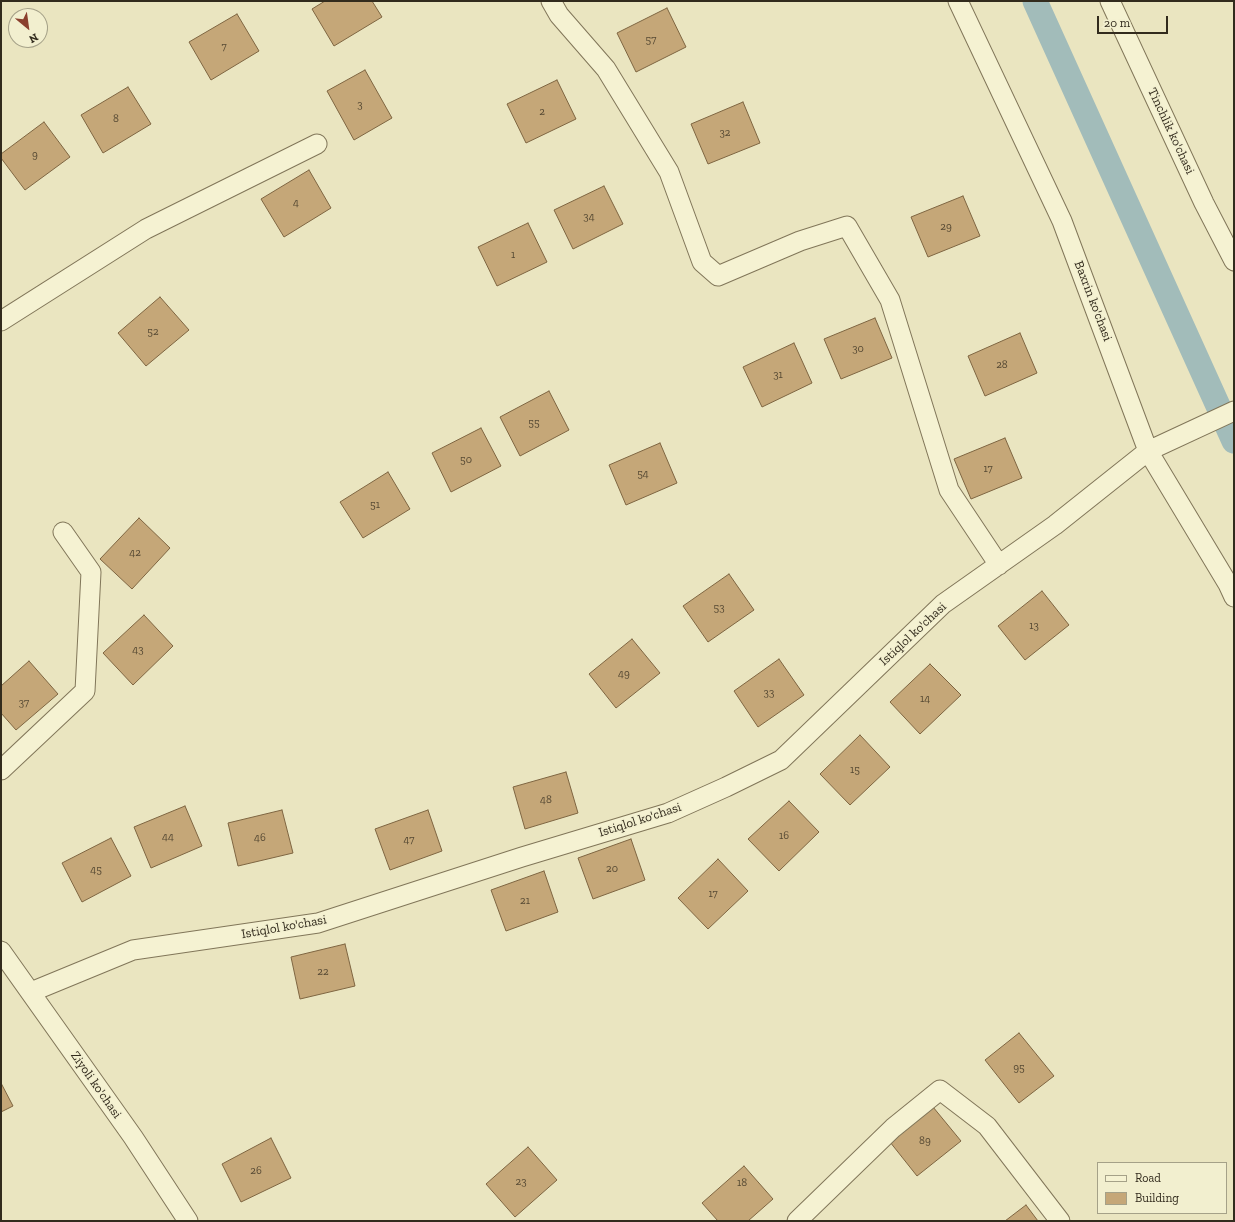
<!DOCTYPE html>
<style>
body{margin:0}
#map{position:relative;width:1235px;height:1222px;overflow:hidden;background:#eae5c0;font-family:"Zilla Slab",serif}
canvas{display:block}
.frame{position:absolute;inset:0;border:2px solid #322b1d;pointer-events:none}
.legend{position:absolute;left:1097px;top:1162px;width:130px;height:52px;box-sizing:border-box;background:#f2efcf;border:1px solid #a5a188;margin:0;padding:5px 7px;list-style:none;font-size:12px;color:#322b1d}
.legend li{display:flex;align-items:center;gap:8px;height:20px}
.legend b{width:20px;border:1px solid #a5a188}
.north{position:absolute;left:8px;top:8px;width:40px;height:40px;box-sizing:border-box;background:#f2efcf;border:1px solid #a5a188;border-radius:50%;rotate:151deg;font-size:11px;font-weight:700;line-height:16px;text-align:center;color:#322b1d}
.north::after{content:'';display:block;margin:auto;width:14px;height:18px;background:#8b402e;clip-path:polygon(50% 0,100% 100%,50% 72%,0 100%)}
.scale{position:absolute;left:1097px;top:16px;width:71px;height:18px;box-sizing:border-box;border:2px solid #322b1d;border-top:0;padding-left:5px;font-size:12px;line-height:14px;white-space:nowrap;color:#322b1d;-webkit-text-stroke:3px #f2efcf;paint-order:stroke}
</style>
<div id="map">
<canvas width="1235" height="1222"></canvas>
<div class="frame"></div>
<ul class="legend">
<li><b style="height:5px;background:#f5f2d2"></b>Road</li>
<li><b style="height:11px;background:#c5a778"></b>Building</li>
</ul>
<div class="north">N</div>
<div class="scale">20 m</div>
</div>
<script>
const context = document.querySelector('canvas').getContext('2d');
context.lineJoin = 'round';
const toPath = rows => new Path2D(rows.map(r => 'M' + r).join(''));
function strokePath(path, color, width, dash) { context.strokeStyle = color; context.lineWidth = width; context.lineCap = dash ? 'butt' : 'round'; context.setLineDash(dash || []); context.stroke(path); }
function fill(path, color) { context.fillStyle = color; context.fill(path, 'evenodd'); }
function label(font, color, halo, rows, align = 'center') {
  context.font = font + ' "Zilla Slab",serif'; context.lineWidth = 3; context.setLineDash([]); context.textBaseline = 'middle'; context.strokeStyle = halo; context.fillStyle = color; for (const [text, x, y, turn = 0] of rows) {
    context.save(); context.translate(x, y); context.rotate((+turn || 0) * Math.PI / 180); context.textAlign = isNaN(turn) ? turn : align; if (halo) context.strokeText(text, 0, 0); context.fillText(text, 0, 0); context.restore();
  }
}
const canal = toPath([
 [1035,1,1234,441]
]);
const building = toPath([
 [325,1,372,1,382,17,334,46,312,9,325,1],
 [667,8,686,47,636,72,617,33,667,8],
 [237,14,259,51,211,80,189,42,237,14],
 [365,70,392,118,354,140,327,91,365,70],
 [557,80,576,119,526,143,507,104,557,80],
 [128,87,151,124,103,153,81,115,128,87],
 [743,102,760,143,708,164,691,124,743,102],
 [44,122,70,157,25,190,1,158,1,154,44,122],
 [309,170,331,208,284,237,261,199,309,170],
 [604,186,623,224,573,249,554,210,604,186],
 [963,196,980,236,928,257,911,217,963,196],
 [528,223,547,262,497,286,478,247,528,223],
 [160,297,189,330,146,366,118,333,160,297],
 [875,318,892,358,841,379,824,339,875,318],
 [1020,333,1037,373,985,396,968,356,1020,333],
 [794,343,812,383,762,407,743,367,794,343],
 [549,391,569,430,520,456,500,417,549,391],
 [481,428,501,466,451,492,432,453,481,428],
 [1005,438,1022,478,971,499,954,459,1005,438],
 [660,443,677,483,626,505,609,465,660,443],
 [388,472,410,509,363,538,340,502,388,472],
 [139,518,170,548,132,589,100,559,139,518],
 [729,574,754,610,708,642,683,606,729,574],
 [1042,591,1069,625,1025,660,998,626,1042,591],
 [144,615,173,646,133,685,103,653,144,615],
 [632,639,660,673,616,708,589,674,632,639],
 [779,659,804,695,758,727,734,691,779,659],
 [29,661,58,694,16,730,1,713,1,686,29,661],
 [930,664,961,695,920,734,890,702,930,664],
 [860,735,890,767,850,805,820,774,860,735],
 [566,772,578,813,525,829,513,787,566,772],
 [789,801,819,832,779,871,748,839,789,801],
 [185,806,202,846,151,868,134,827,185,806],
 [282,810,293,853,238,866,228,823,282,810],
 [428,810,442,851,390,870,375,829,428,810],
 [111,838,131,876,82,902,62,863,111,838],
 [631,839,645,880,593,899,578,858,631,839],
 [718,859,748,891,708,929,678,898,718,859],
 [544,871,558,912,506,931,491,890,544,871],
 [345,944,355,986,300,999,291,957,345,944],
 [1019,1033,1054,1076,1019,1103,985,1060,1019,1033],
 [1,1083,13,1106,1,1112,1,1083],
 [933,1107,961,1141,917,1176,890,1142,933,1107],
 [271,1138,291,1178,241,1202,222,1164,271,1138],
 [528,1147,557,1180,515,1217,486,1184,528,1147],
 [744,1166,773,1199,748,1221,718,1221,702,1203,744,1166],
 [1026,1205,1038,1221,1005,1221,1026,1205]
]);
const minor = toPath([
 [551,1,559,15,606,69,669,172,702,262,718,276,800,241,847,226,890,300,949,490,999,565],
 [958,1,1062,221,1148,451,1228,584,1234,597],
 [1110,1,1204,203,1234,261],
 [1,321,146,229,317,144],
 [1,770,85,691,91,572,63,532],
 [1,951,133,1137,188,1221],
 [31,992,133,950,318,923,522,857,668,813,726,787,781,760,943,604,1055,525,1148,451,1234,411],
 [797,1221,893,1128,940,1090,987,1126,1060,1221]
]);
const numberNames = [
 ["57",651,40],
 ["7",224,47],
 ["3",360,105],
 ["2",542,112],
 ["8",116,119],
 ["32",725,133],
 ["9",35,155],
 ["4",296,203],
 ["34",589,217],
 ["29",946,227],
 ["1",513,255],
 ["52",153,332],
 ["30",858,349],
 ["28",1002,365],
 ["31",778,375],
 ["55",534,423],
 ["50",466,460],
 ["17",988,469],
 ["54",643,474],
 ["51",375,505],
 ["42",135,553],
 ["53",719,608],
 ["13",1034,626],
 ["43",138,650],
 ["49",624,674],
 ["33",769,693],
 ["14",925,699],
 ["37",24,703],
 ["15",855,770],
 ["48",546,800],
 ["16",784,836],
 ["44",168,837],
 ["46",260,838],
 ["47",409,840],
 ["20",612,869],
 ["45",96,870],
 ["17",713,894],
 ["21",525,901],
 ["22",323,972],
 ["95",1019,1068],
 ["89",925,1141],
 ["26",256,1171],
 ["23",521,1182],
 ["18",742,1183]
];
const streetNames = [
 ["Tinchlik ko'chasi",1171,131,65],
 ["Baxrin ko'chasi",1093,301,69],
 ["Istiqlol ko'chasi",913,634,-43],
 ["Istiqlol ko'chasi",640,820,-18],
 ["Istiqlol ko'chasi",284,927,-10],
 ["Ziyoli ko'chasi",96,1085,55]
];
strokePath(canal, '#a2bcba', 25);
fill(building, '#c5a778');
strokePath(building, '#7e6541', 1);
strokePath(minor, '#817659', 21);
strokePath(minor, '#f5f2d2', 19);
label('11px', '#574a34', null, numberNames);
label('13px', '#322b1d', '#f2efcf', streetNames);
</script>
